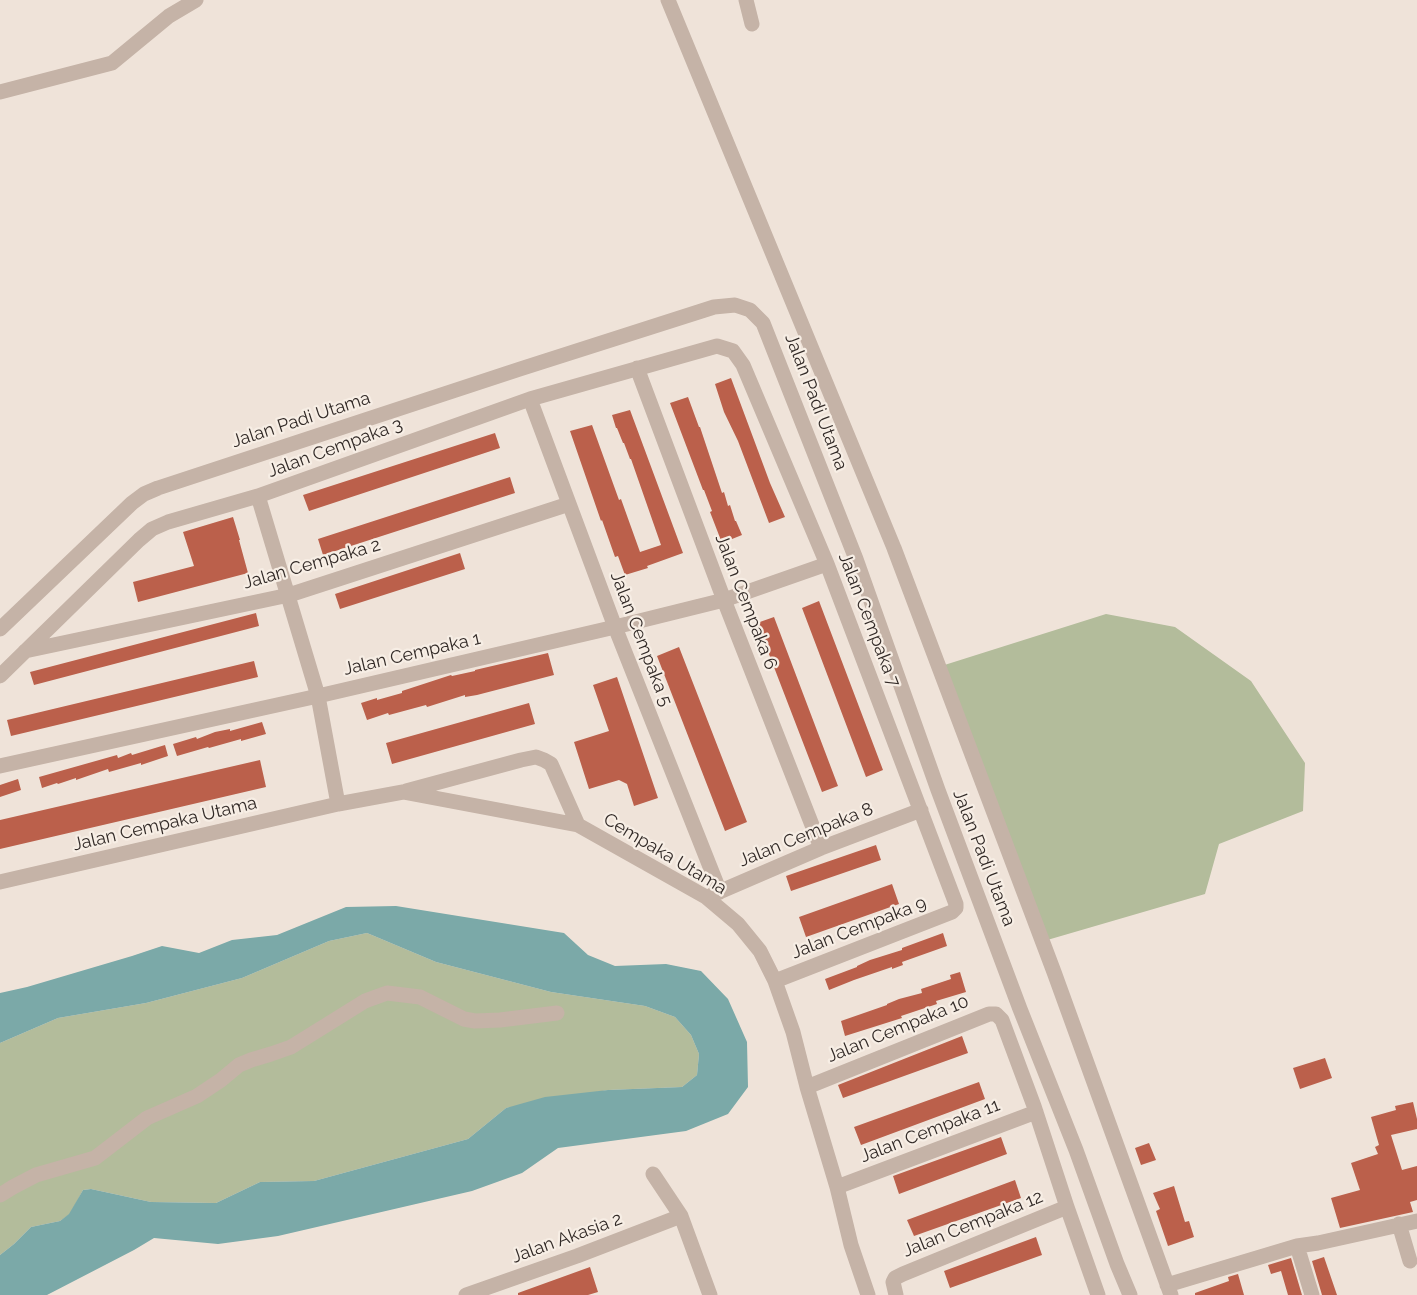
<!DOCTYPE html>
<style>
body{margin:0}
canvas{display:block;background:#efe3d9}
</style>
<canvas width="1417" height="1295"></canvas>
<script>
const context = document.querySelector('canvas').getContext('2d');
context.lineJoin = 'round';
function fill(path, color) { context.fillStyle = color; context.fill(path, 'evenodd'); }
const toPath = rows => new Path2D(rows.map(r => 'M' + r).join(''));
function strokePath(path, color, width, dash) { context.strokeStyle = color; context.lineWidth = width; context.lineCap = dash ? 'butt' : 'round'; context.setLineDash(dash || []); context.stroke(path); }
function label(font, color, halo, rows, align = 'center') {
  context.font = font + ' Raleway,sans-serif'; context.lineWidth = 4.5; context.setLineDash([]); context.textBaseline = 'middle'; context.strokeStyle = halo; context.fillStyle = color; for (const [text, x, y, turn = 0] of rows) {
    context.save(); context.translate(x, y); context.rotate((+turn || 0) * Math.PI / 180); context.textAlign = isNaN(turn) ? turn : align; if (halo) context.strokeText(text, 0, 0); context.fillText(text, 0, 0); context.restore();
  }
}
const green = toPath([
 [1106,614,1175,627,1251,681,1305,763,1303,811,1219,844,1205,894,1037,943,935,668],
 [367,933,436,962,551,992,645,1006,675,1017,691,1035,699,1054,697,1075,682,1087,608,1090,506,1108,468,1139,314,1181,260,1182,216,1203,151,1202,91,1189,83,1190,70,1214,60,1221,31,1227,14,1244,0,1255,0,1043,58,1018,146,1003,242,978,329,941]
]);
const water = toPath([
 [396,906,564,933,588,955,615,966,666,964,701,971,728,999,747,1042,748,1087,728,1114,686,1131,558,1148,522,1173,472,1191,278,1236,218,1244,154,1238,134,1250,47,1295,0,1295,0,1255,14,1244,31,1227,60,1221,69,1214,83,1190,91,1189,151,1202,216,1203,260,1182,314,1181,468,1139,506,1108,545,1097,608,1090,682,1087,697,1075,699,1054,691,1035,675,1017,645,1006,551,992,436,962,367,933,329,941,242,978,146,1003,58,1018,0,1043,0,993,27,987,132,956,162,946,199,953,232,940,277,935,346,907]
]);
const building = toPath([
 [731,378,770,483,785,517,769,523,738,441,724,412,715,384],
 [688,397,699,427,700,427,722,493,724,492,728,506,730,505,735,521,736,521,742,535,722,543,710,512,712,511,704,490,703,490,670,403],
 [630,410,683,553,647,566,648,568,625,575,618,556,615,557,602,520,601,521,570,431,592,425,619,500,621,499,640,552,661,545,631,459,630,459,624,443,623,443,617,428,616,428,612,415],
 [495,433,500,448,309,511,303,495],
 [510,477,515,493,323,555,318,539],
 [233,517,240,540,239,540,248,573,138,602,133,582,194,566,183,532],
 [460,553,465,569,340,609,335,594],
 [819,601,883,770,866,777,802,608],
 [256,613,259,626,34,685,30,672],
 [774,617,838,786,822,792,757,623],
 [679,647,747,822,725,831,657,656],
 [548,653,554,675,477,695,465,697,465,695,427,707,426,705,389,715,388,713,367,720,361,703,377,698,377,700,402,693,402,691,451,675,452,676,475,671,475,670],
 [254,661,258,677,11,736,7,720],
 [617,677,658,798,634,806,627,784,619,780,589,789,574,742,609,731,593,685],
 [529,703,535,724,392,764,386,743],
 [262,722,266,734,241,741,241,739,209,748,208,747,177,756,173,744,196,737,197,739,215,732,230,729,230,731],
 [165,745,168,756,141,765,141,763,109,772,108,769,76,780,76,778,58,784,57,783,42,788,39,777,117,755,118,758,131,753,132,755],
 [260,760,266,787,0,849,0,820],
 [18,779,21,790,0,797,0,785],
 [876,845,881,860,791,891,786,876],
 [892,884,899,904,806,937,799,917],
 [943,933,947,946,902,962,903,965,892,969,892,967,854,980,829,990,825,979,857,967,857,966,870,960,902,950,902,948],
 [960,972,966,992,936,1001,937,1004,901,1016,902,1018,845,1036,841,1021,887,1005,887,1004,899,999,922,993,921,989,951,979,950,975],
 [962,1036,968,1053,843,1098,838,1085],
 [1325,1058,1332,1078,1300,1089,1293,1068],
 [979,1082,985,1099,861,1145,854,1127],
 [1413,1102,1417,1119,1417,1129,1391,1135,1402,1170,1417,1166,1417,1200,1410,1202,1413,1212,1340,1228,1331,1198,1360,1190,1351,1163,1378,1154,1375,1147,1379,1145,1371,1117,1396,1110,1395,1106],
 [1001,1137,1007,1154,899,1194,893,1176],
 [1149,1143,1156,1160,1141,1165,1135,1148],
 [1015,1180,1021,1198,914,1236,907,1220],
 [1174,1186,1185,1222,1189,1221,1194,1237,1168,1246,1156,1211,1160,1209,1153,1193],
 [1036,1237,1042,1255,950,1288,944,1271],
 [1324,1257,1337,1295,1322,1295,1312,1261],
 [1291,1258,1302,1295,1288,1295,1281,1271,1271,1274,1268,1265],
 [590,1267,598,1292,588,1295,518,1295,518,1293],
 [1238,1274,1244,1295,1195,1295,1195,1293,1229,1281,1228,1277]
]);
const minor = toPath([
 [668,0,894,548,1054,972,1171,1295],
 [746,0,752,24],
 [0,92,112,63,169,16,196,0],
 [637,368,724,600,821,848],
 [530,399,615,627,720,892],
 [258,496,318,696,338,804],
 [0,629,132,503,144,494,158,488,520,369,714,307,735,305,750,310,763,323,856,559,938,790,1020,1009,1076,1150,1117,1264,1130,1295],
 [25,651,289,595,569,504],
 [0,676,139,540,152,529,168,522,258,496,530,399,717,346,733,351,743,365,827,564,956,904,956,908,952,912,775,981],
 [0,766,318,696,615,627,724,600,827,564],
 [406,791,521,760,536,757,544,760,551,764,578,825],
 [0,882,338,804,403,792,578,825,706,897,738,924,760,951,775,981,793,1032,807,1087,837,1187,851,1245,868,1295],
 [712,895,821,848,921,810],
 [807,1087,989,1014,996,1014,1002,1020,1034,1106,1067,1207,1098,1295],
 [653,1174,681,1216,710,1295],
 [837,1187,1036,1112],
 [0,1195,13,1187,36,1175,95,1158,147,1118,197,1096,221,1080,239,1065,251,1060,271,1054,291,1047,365,1001,387,993,420,997,464,1019,475,1021,500,1020,557,1013],
 [1399,1224,1410,1261],
 [1297,1246,1312,1295],
 [1167,1285,1297,1246,1318,1243,1417,1221],
 [466,1295,577,1256,681,1216],
 [896,1295,893,1282,895,1278,903,1274,1067,1207]
]);
const streetNames = [
 ["Jalan Padi Utama",816,402,69],
 ["Jalan Padi Utama",301,420,-18],
 ["Jalan Cempaka 3",335,448,-20],
 ["Jalan Cempaka 2",312,564,-16],
 ["Jalan Cempaka 6",746,602,69],
 ["Jalan Cempaka 7",869,620,69],
 ["Jalan Cempaka 5",641,639,69],
 ["Jalan Cempaka 1",412,654,-13],
 ["Jalan Cempaka Utama",165,824,-13],
 ["Jalan Cempaka 8",806,835,-22],
 ["Cempaka Utama",665,854,31],
 ["Jalan Padi Utama",984,858,69],
 ["Jalan Cempaka 9",859,928,-21],
 ["Jalan Cempaka 10",898,1029,-22],
 ["Jalan Cempaka 11",930,1131,-21],
 ["Jalan Cempaka 12",973,1224,-22],
 ["Jalan Akasia 2",567,1238,-20]
];
fill(green, '#b3bc9b');
fill(water, '#7ba9a8');
fill(building, '#bb604b');
strokePath(minor, '#c5b3a7', 15);
label('18px', '#322a27', '#f7eee5', streetNames);
</script>
